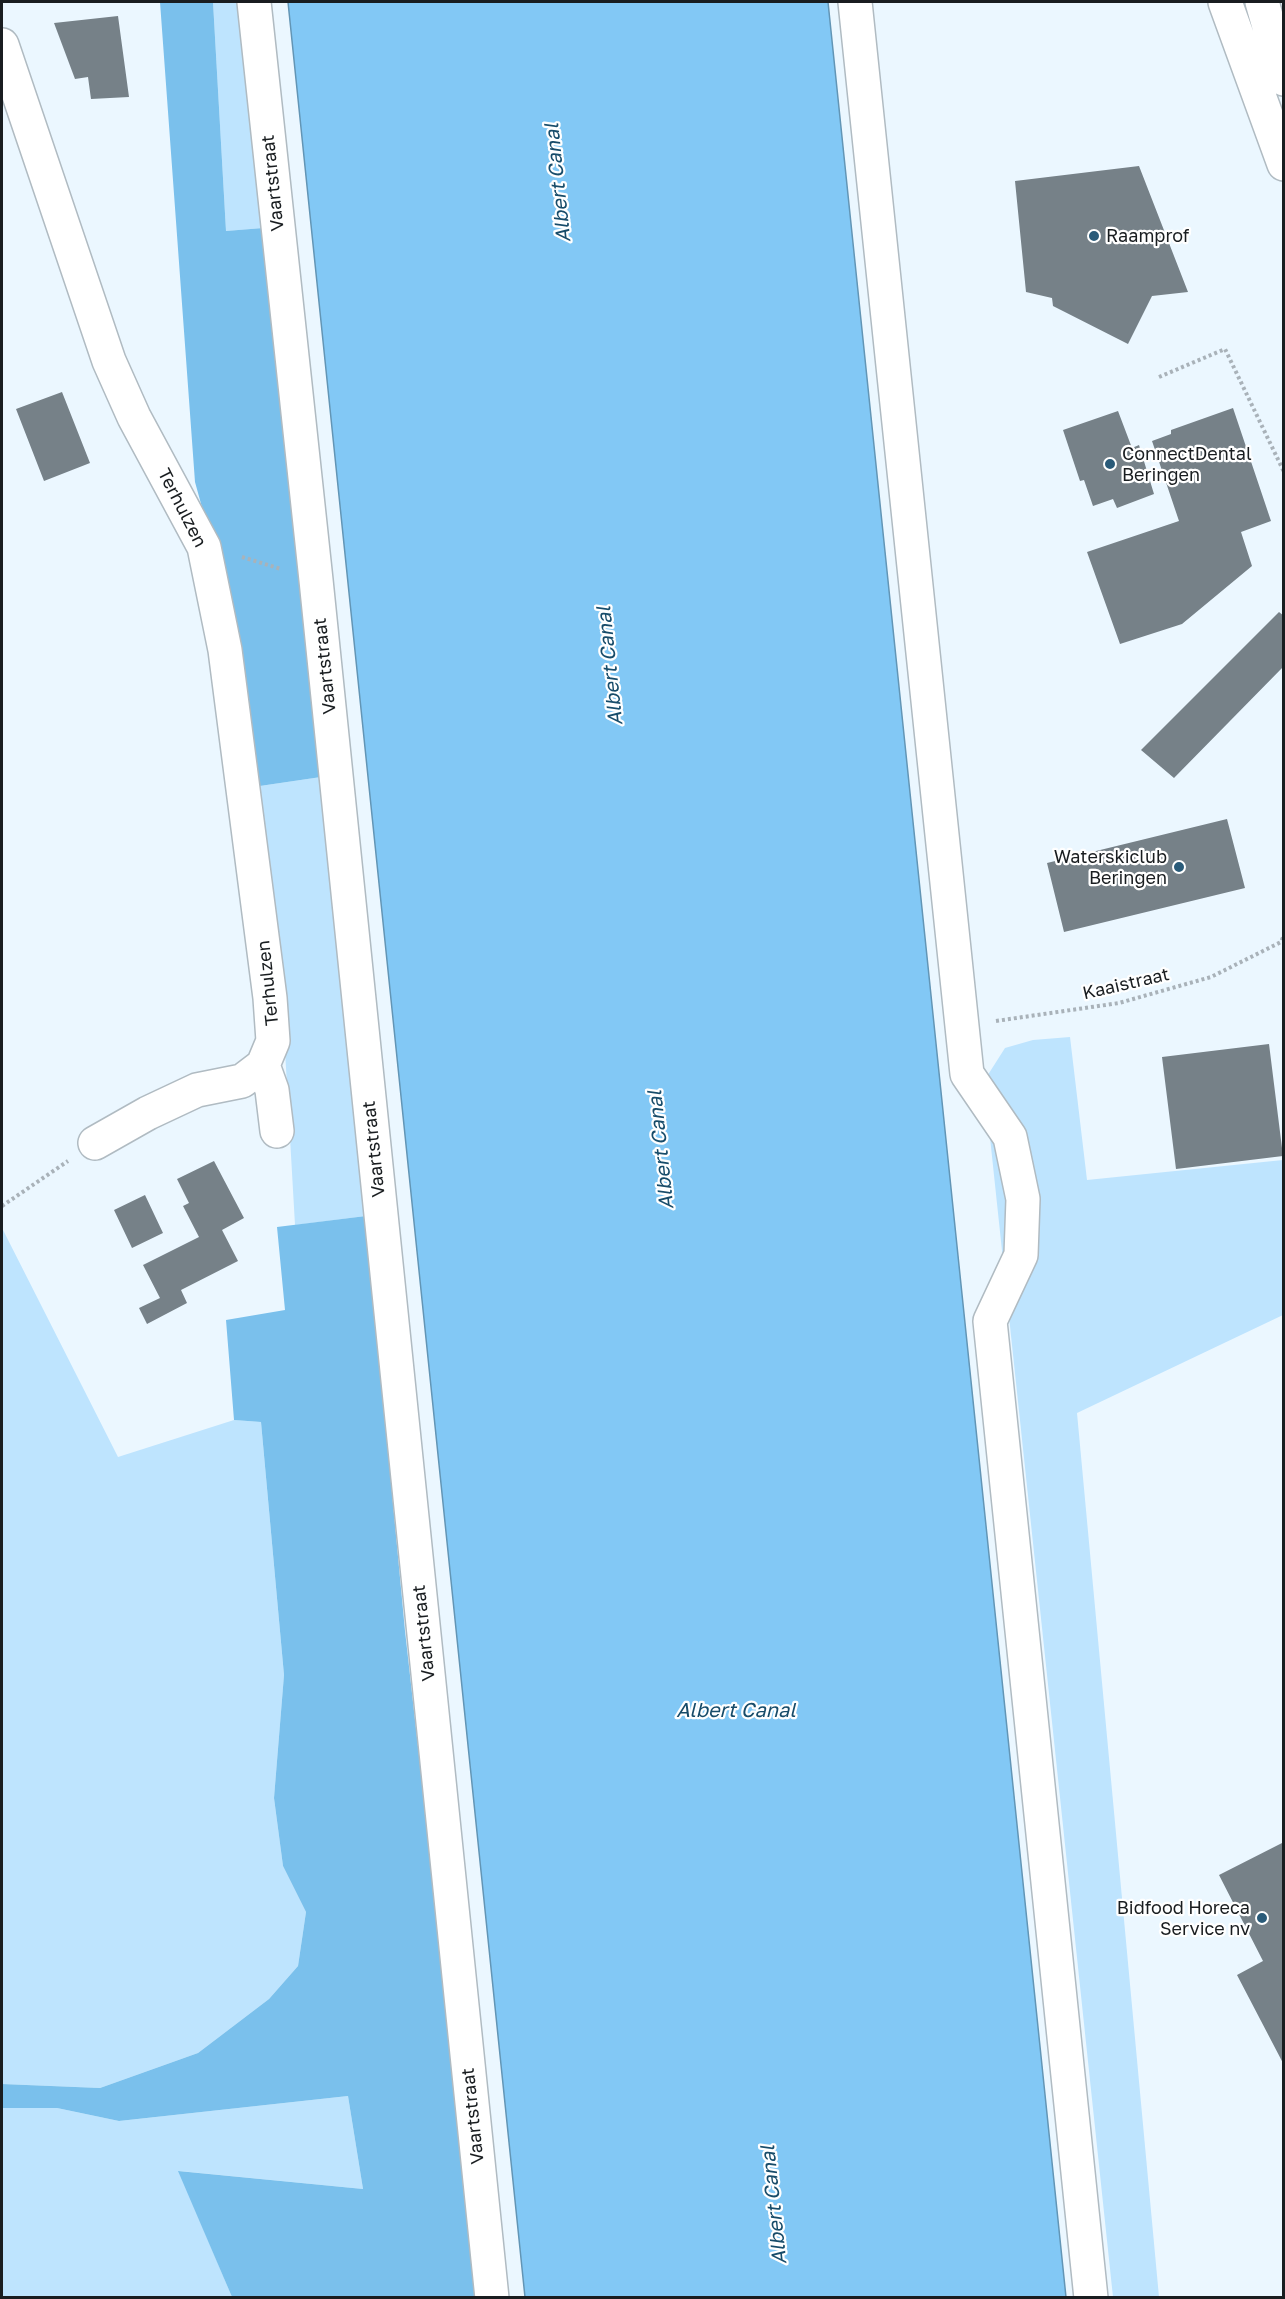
<!DOCTYPE html>
<style>
body{margin:0}
#map{position:relative;width:1285px;height:2299px;overflow:hidden;background:#ebf7ff;font-family:"Golos Text",sans-serif}
canvas{display:block}
.frame{position:absolute;inset:0;border:3px solid #191d20;pointer-events:none}
</style>
<div id="map">
<canvas width="1285" height="2299"></canvas>
<div class="frame"></div>
</div>
<script>
const context = document.querySelector('canvas').getContext('2d');
context.lineJoin = 'round';
function fill(path, color) { context.fillStyle = color; context.fill(path, 'evenodd'); }
const toPath = rows => new Path2D(rows.map(r => 'M' + r).join(''));
function strokePath(path, color, width, dash) { context.strokeStyle = color; context.lineWidth = width; context.lineCap = dash ? 'butt' : 'round'; context.setLineDash(dash || []); context.stroke(path); }
function label(font, color, halo, rows, align = 'center') {
  context.font = font + ' "Golos Text",sans-serif'; context.lineWidth = 4.5; context.setLineDash([]); context.textBaseline = 'middle'; context.strokeStyle = halo; context.fillStyle = color; for (const [text, x, y, turn = 0] of rows) {
    context.save(); context.translate(x, y); context.rotate((+turn || 0) * Math.PI / 180); context.textAlign = isNaN(turn) ? turn : align; if (halo) context.strokeText(text, 0, 0); context.fillText(text, 0, 0); context.restore();
  }
}
const green = toPath([
 [213,2,239,2,263,228,226,231],
 [321,777,366,1216,295,1225,284,1033,253,787],
 [1070,1037,1087,1180,1283,1160,1283,1315,1077,1413,1159,2297,1113,2297,984,1081,1005,1048,1033,1040],
 [2,1228,118,1457,234,1420,261,1422,284,1675,274,1798,283,1866,306,1912,298,1966,269,1999,198,2053,100,2088,2,2084],
 [348,2096,363,2189,179,2171,232,2297,2,2297,2,2108,57,2108,119,2121]
]);
const forest = toPath([
 [160,2,213,2,226,231,263,228,321,777,253,787,211,540,195,482],
 [366,1216,405,1631,480,2297,232,2297,178,2171,363,2189,348,2096,119,2121,57,2108,2,2108,2,2084,100,2088,198,2053,269,1999,298,1966,306,1912,283,1866,274,1798,284,1675,261,1422,234,1420,226,1320,285,1310,277,1227]
]);
const water = toPath([
 [288,2,828,2,1066,2297,525,2297,288,2]
]);
const building = toPath([
 [118,16,129,97,91,99,88,77,75,79,54,23],
 [1139,166,1188,292,1152,296,1128,344,1053,306,1052,298,1026,292,1015,181],
 [62,392,90,463,44,481,16,409],
 [1233,408,1271,521,1241,532,1252,566,1182,624,1120,644,1087,552,1179,521,1152,441,1171,434,1171,430],
 [1118,411,1132,448,1139,445,1154,494,1117,508,1113,499,1093,506,1084,480,1080,481,1063,430],
 [1279,612,1284,616,1284,666,1174,778,1141,750],
 [1227,819,1245,888,1064,932,1047,863],
 [1269,1044,1283,1156,1176,1169,1162,1057],
 [214,1161,244,1218,222,1230,238,1261,181,1290,187,1303,147,1324,139,1308,160,1298,143,1265,199,1237,183,1206,189,1203,177,1179],
 [145,1195,163,1233,132,1248,114,1210],
 [1284,1842,1284,2065,1237,1975,1263,1961,1219,1875]
]);
const path = toPath([
 [1159,377,1225,349,1284,472],
 [242,557,281,569],
 [996,1021,1119,1003,1211,977,1281,942,1284,935],
 [2,1206,68,1161]
]);
const minor = toPath([
 [254,2,316,580,492,2298],
 [855,2,967,1074,1010,1137,1023,1199,1021,1255,990,1321,1091,2298],
 [2,45,109,361,134,417,204,547,225,650,270,998,273,1041,263,1065,242,1081,197,1090,148,1113,95,1143],
 [263,1065,272,1090,277,1131]
]);
const major = toPath([
 [1225,2,1284,164],
 [1262,2,1284,79]
]);
const markers = [
 [1094,236,6,"#2a5b79"],
 [1110,464,6,"#2a5b79"],
 [1179,867,6,"#2a5b79"],
 [1262,1918,6,"#2a5b79"]
];
const streetNames = [
 ["Vaartstraat",273,183,-96],
 ["Terhulzen",182,508,63],
 ["Vaartstraat",325,666,-96],
 ["Terhulzen",268,983,-96],
 ["Kaaistraat",1126,984,-13],
 ["Vaartstraat",374,1149,-96],
 ["Vaartstraat",424,1633,-96],
 ["Vaartstraat",473,2116,-96]
];
const poiNames = [
 ["Raamprof",1106,236],
 ["ConnectDental",1122,454],
 ["Beringen",1122,475],
 ["Waterskiclub",1167,857,"right"],
 ["Beringen",1167,878,"right"],
 ["Bidfood Horeca",1250,1908,"right"],
 ["Service nv",1250,1929,"right"]
];
const waterNames = [
 ["Albert Canal",558,183,-96],
 ["Albert Canal",610,666,-96],
 ["Albert Canal",661,1150,-96],
 ["Albert Canal",736,1711],
 ["Albert Canal",774,2205,-96]
];
fill(green, '#bee4fe');
fill(forest, '#7ac0ec');
fill(water, '#82c8f5');
strokePath(water, '#6295b5', 1.5);
fill(building, '#768188');
strokePath(minor, '#b0bbc2', 36);
strokePath(major, '#b0bbc2', 36);
strokePath(path, '#a9b2b9', 4, [3, 3]);
strokePath(minor, '#fff', 33);
strokePath(major, '#fff', 33);
for (const [x, y, r, color] of markers) { const dot = new Path2D(); dot.arc(x, y, r, 0, 2 * Math.PI); context.fillStyle = color; context.fill(dot); strokePath(dot, '#fff', 2); }
label('18px', '#191d20', '#fff', streetNames);
label('18px', '#191d20', '#fff', poiNames, 'left');
label('italic 20px', '#174c6a', '#fff', waterNames);
</script>
